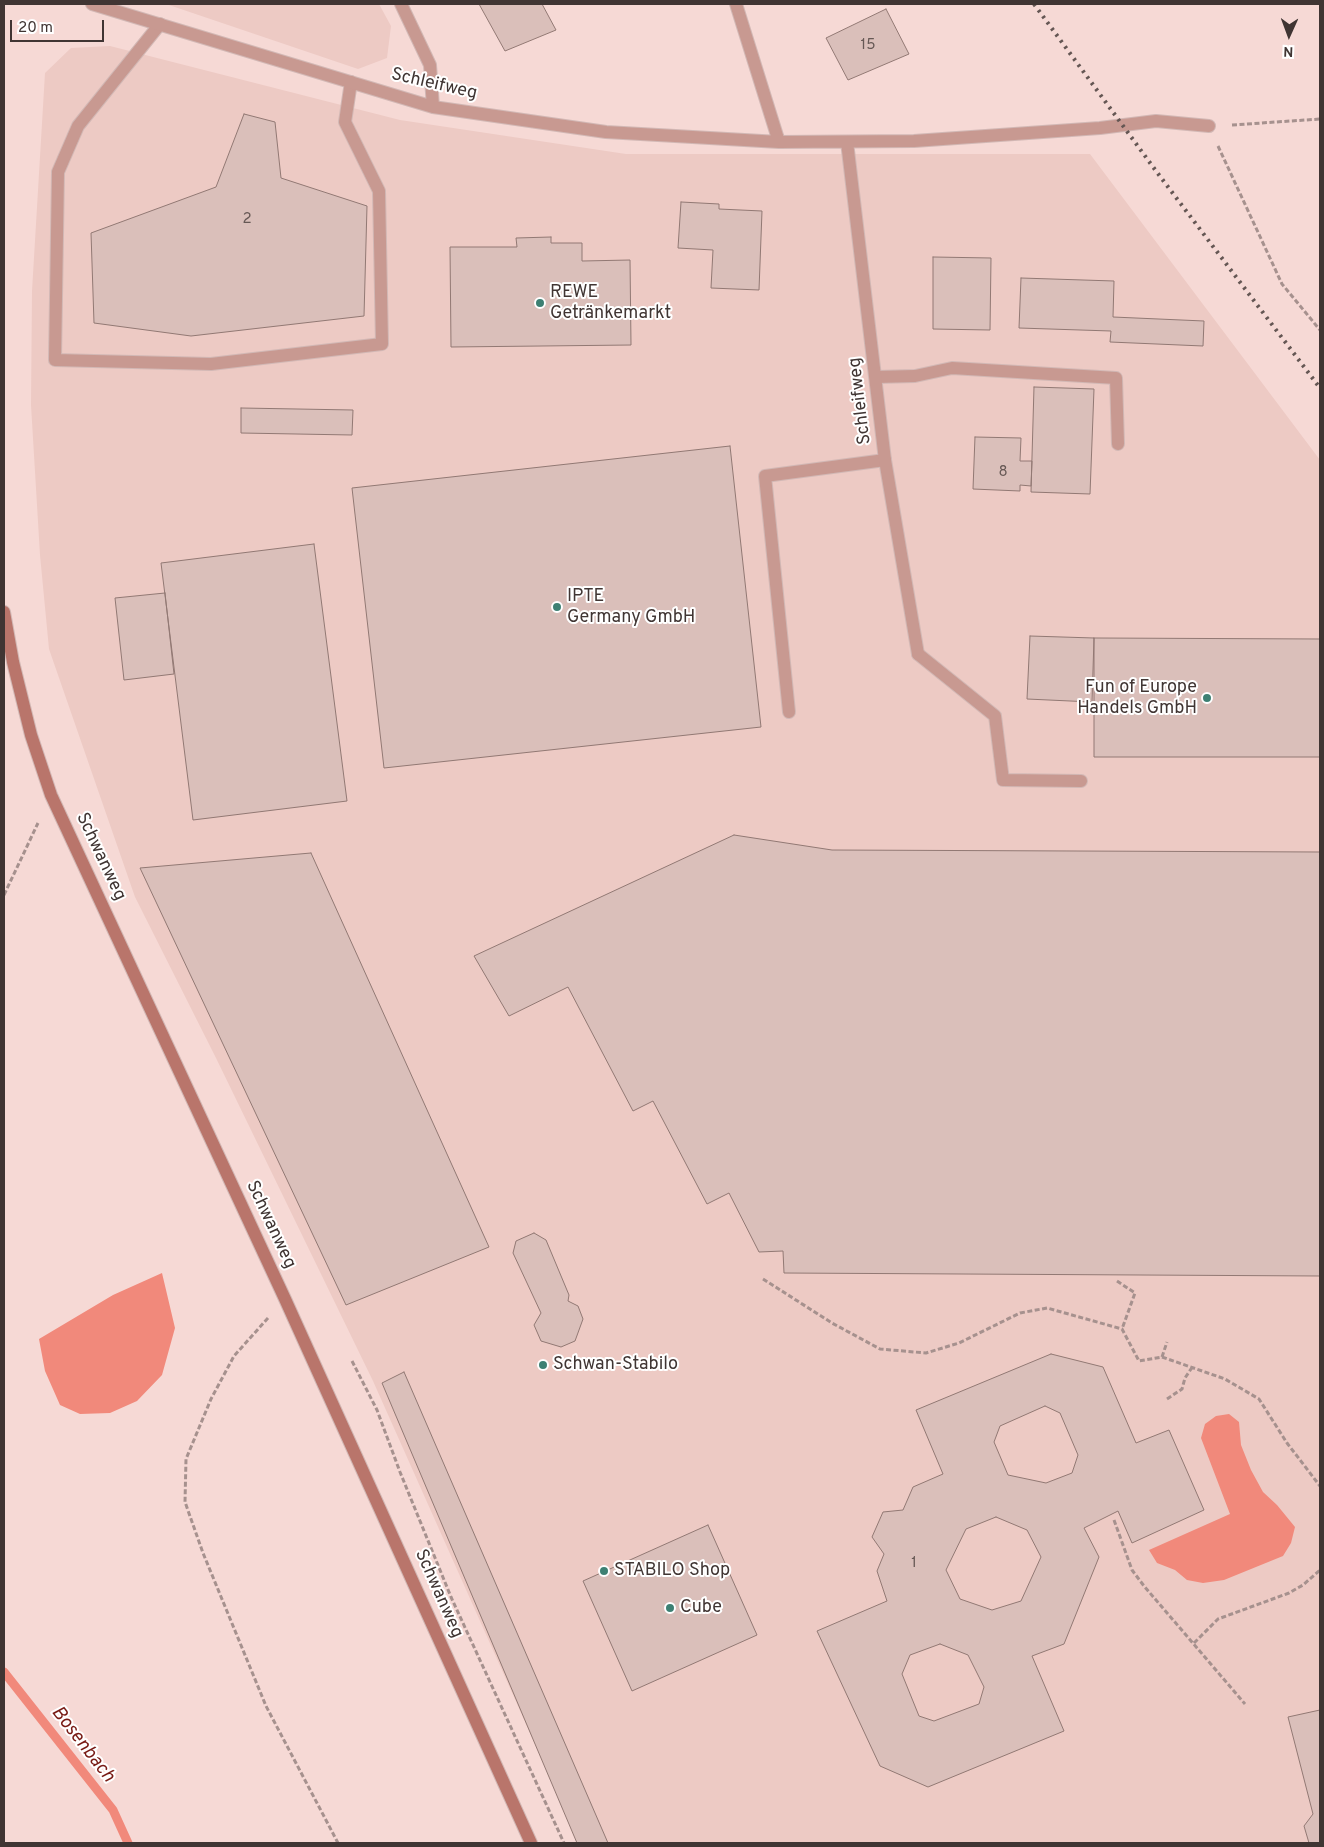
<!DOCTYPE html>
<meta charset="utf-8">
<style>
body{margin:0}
#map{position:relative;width:1324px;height:1847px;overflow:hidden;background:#f6d9d5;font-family:Overpass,sans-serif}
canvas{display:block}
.frame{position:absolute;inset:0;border:5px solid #403533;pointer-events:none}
.north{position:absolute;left:1264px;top:10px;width:50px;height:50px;-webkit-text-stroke:4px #fff;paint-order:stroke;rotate:182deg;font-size:14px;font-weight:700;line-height:20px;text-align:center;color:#403533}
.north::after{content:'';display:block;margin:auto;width:18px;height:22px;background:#403533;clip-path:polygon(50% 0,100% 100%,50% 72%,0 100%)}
.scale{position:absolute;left:10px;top:20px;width:94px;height:22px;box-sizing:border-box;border:2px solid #403533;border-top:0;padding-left:6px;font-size:15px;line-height:18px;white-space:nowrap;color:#403533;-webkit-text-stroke:4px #fff;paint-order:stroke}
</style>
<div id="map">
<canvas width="1324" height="1847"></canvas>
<div class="frame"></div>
<div class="north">N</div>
<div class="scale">20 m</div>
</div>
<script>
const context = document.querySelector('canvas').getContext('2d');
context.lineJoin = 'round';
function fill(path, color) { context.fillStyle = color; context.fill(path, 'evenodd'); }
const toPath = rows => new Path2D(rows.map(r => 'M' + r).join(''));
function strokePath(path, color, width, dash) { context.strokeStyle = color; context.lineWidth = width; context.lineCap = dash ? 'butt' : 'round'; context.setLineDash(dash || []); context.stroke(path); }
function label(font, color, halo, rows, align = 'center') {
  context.font = font + ' Overpass,sans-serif'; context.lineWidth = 4; context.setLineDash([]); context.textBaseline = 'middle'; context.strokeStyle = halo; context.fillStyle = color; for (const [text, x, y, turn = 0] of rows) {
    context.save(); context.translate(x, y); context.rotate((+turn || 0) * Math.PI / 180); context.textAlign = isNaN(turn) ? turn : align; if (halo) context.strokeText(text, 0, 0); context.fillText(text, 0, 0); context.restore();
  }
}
const built = toPath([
 [166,4,379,4,391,26,387,58,358,69],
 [110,46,400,120,626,154,1090,154,1320,460,1320,1843,579,1843,373,1381,216,1058,135,897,49,649,40,555,31,405,32,291,45,73,71,48]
]);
const water = toPath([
 [162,1273,175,1328,162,1375,137,1401,110,1413,80,1414,60,1405,45,1371,39,1339,113,1295],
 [1229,1414,1239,1422,1241,1445,1251,1470,1263,1492,1277,1505,1295,1527,1291,1543,1283,1556,1224,1580,1203,1583,1187,1580,1175,1570,1157,1563,1149,1550,1230,1514,1201,1438,1205,1424,1216,1416]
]);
const stream = toPath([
 [4,1672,113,1810,128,1843]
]);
const building = toPath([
 [479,4,542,4,556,30,505,51,479,4],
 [886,9,909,54,848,80,826,38,886,9],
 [244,114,275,122,281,178,367,206,364,316,191,336,94,323,91,233,216,187,244,114],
 [681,202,719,204,719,209,762,211,759,290,711,288,713,250,678,248,681,202],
 [551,237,551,243,582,243,582,261,630,260,631,345,451,347,450,247,517,247,516,238,551,237],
 [933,257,991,258,990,330,933,329,933,257],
 [1021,278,1114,281,1113,317,1204,321,1203,346,1110,342,1111,331,1019,328,1021,278],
 [1034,387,1094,389,1090,494,1031,492,1034,387],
 [241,408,353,410,352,435,241,433,241,408],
 [975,437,1021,438,1020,461,1032,461,1031,486,1020,485,1020,491,973,489,975,437],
 [730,446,761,727,384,768,352,488,730,446],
 [314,544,347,801,193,820,161,563,314,544],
 [165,593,174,674,124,680,115,598,165,593],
 [1030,636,1094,638,1092,702,1027,699,1030,636],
 [1094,638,1320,639,1320,757,1094,757,1094,638],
 [734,835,832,850,1320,852,1320,1276,784,1273,783,1251,759,1252,729,1193,707,1204,653,1101,633,1111,568,987,509,1016,474,956,734,835],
 [311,853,489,1247,346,1305,140,868,311,853],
 [534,1233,546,1240,569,1295,568,1301,578,1306,583,1319,575,1341,561,1347,541,1341,534,1325,541,1313,513,1253,516,1241,534,1233],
 [1051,1354,1103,1367,1136,1443,1169,1430,1204,1510,1132,1543,1118,1511,1084,1528,1099,1557,1064,1644,1032,1656,1064,1731,928,1787,880,1766,817,1631,887,1601,877,1571,884,1554,872,1537,883,1512,903,1510,913,1487,943,1474,916,1410,1051,1354],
 [1045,1406,1060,1413,1078,1455,1072,1473,1046,1483,1008,1475,994,1442,1000,1426,1045,1406],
 [996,1517,1027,1530,1041,1557,1021,1601,992,1610,960,1599,946,1570,966,1529,996,1517],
 [940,1644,968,1655,984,1687,979,1704,934,1721,919,1716,902,1674,910,1655,940,1644],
 [404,1372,608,1843,577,1843,382,1383,404,1372],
 [708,1525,757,1635,632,1691,583,1581,708,1525],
 [1320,1710,1320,1843,1309,1843,1304,1826,1313,1814,1288,1717,1320,1710]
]);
const path = toPath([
 [1232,125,1320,119],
 [1218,146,1282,284,1320,330],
 [4,895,38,823],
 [763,1279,832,1323,880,1349,926,1353,959,1343,1020,1313,1047,1308,1122,1329,1139,1361,1162,1357,1167,1342],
 [1117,1281,1135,1293,1122,1329],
 [268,1318,234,1356,211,1399,186,1459,185,1502,203,1553,266,1706,338,1843],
 [1162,1357,1225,1379,1259,1399,1287,1443,1320,1486],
 [352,1361,377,1410,400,1472,451,1597,564,1843],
 [1167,1399,1182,1389,1185,1378,1193,1366],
 [1114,1520,1132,1570,1144,1586,1245,1704],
 [1194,1643,1218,1619,1289,1593,1303,1585,1320,1570]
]);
const lane = toPath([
 [160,24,78,126,58,172,55,360,211,364,382,344,379,191,345,122,351,82],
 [876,377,915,376,952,368,1116,378,1118,444],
 [918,654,995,716,1003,780,1081,781],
 [789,712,765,476,885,460]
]);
const street = toPath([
 [92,4,433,107,606,132,779,142,914,141,1100,128,1156,121,1209,126],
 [401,4,430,65,433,107],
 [736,4,779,142],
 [847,142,885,460,918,654]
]);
const secondary = toPath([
 [4,612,13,662,31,735,51,795,285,1299,531,1843]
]);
const rail = toPath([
 [1034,4,1156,171,1320,388]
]);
const markers = [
 [540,303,5,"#3d8073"],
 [557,607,5,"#3d8073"],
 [1207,698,5,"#3d8073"],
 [543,1365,5,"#3d8073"],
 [604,1571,5,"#3d8073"],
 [670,1608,5,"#3d8073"]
];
const numberNames = [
 ["15",868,46],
 ["2",247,220],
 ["8",1003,473],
 ["1",914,1564]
];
const streetNames = [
 ["Schleifweg",434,85,13],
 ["Schleifweg",861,401,-97],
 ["Schwanweg",100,857,65],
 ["Schwanweg",270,1225,65],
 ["Schwanweg",438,1594,66]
];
const poiNames = [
 ["REWE",550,293],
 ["Getränkemarkt",550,314],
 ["IPTE",567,597],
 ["Germany GmbH",567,618],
 ["Fun of Europe",1197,688,"right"],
 ["Handels GmbH",1197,709,"right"],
 ["Schwan-Stabilo",553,1365],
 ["STABILO Shop",614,1571],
 ["Cube",680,1608]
];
const waterNames = [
 ["Bosenbach",82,1745,52]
];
fill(built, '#edcac4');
fill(water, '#f1897b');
strokePath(stream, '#f1897b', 9);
fill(building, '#dabfba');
strokePath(building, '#927974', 1);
strokePath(lane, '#d2b8b5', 14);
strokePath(street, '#d2b8b5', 14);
strokePath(secondary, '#d2b8b5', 14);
strokePath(path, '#a6918e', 3, [5, 2.5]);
strokePath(lane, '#c89991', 12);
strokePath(street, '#c89991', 12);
strokePath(secondary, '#b9756b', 12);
strokePath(rail, '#645653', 4, [2.5, 5]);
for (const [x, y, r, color] of markers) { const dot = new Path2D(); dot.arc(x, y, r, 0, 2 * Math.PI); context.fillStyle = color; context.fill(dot); strokePath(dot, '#fff', 2); }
label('15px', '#665855', null, numberNames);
label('18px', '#403533', '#fff', streetNames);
label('18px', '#403533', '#fff', poiNames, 'left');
label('italic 19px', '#781b15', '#fff', waterNames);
</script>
